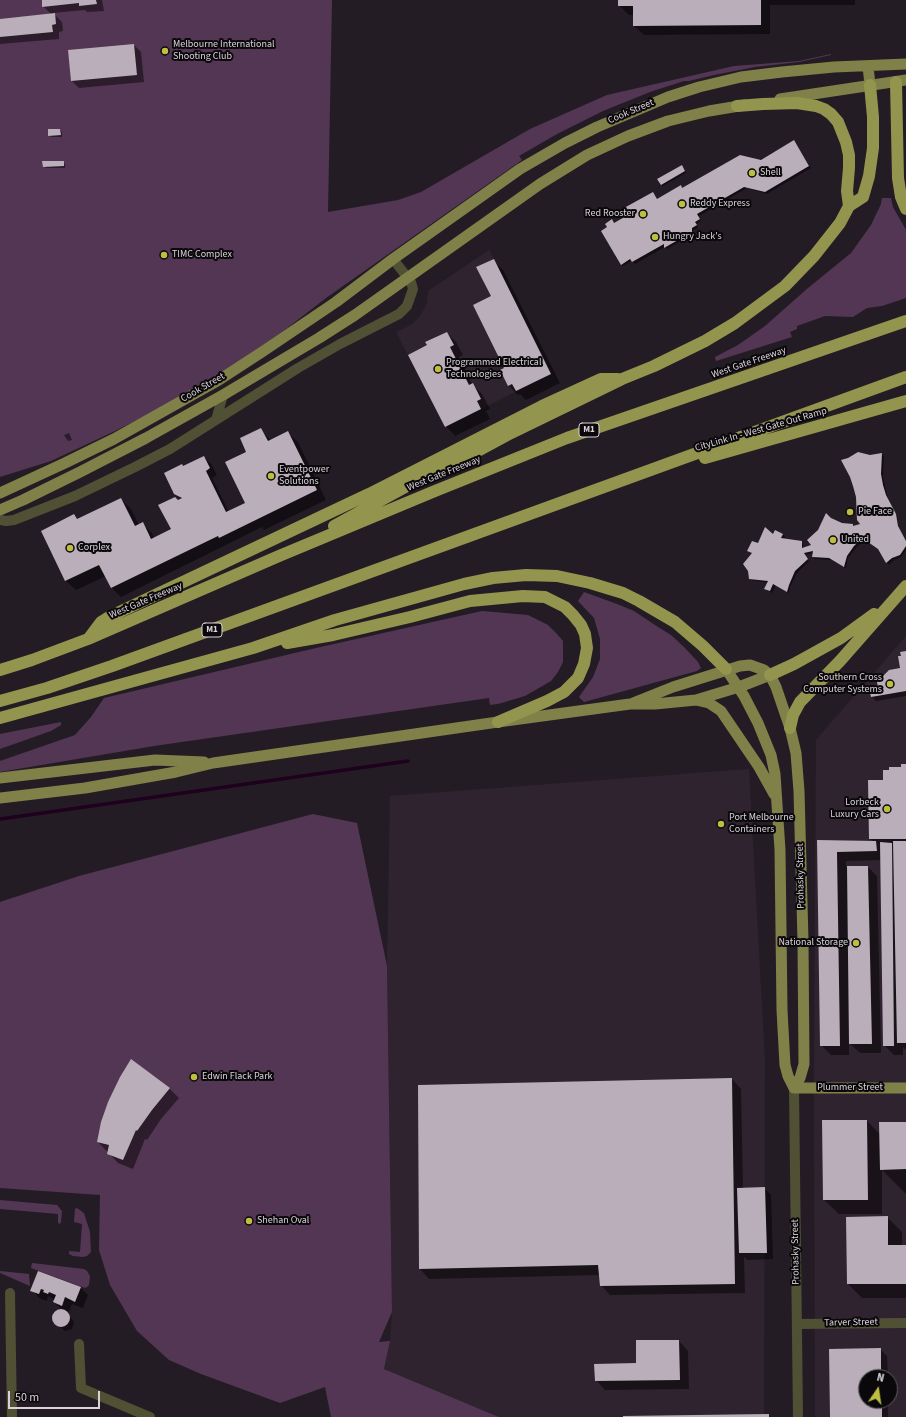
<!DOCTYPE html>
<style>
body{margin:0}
#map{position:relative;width:906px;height:1417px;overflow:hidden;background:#241c24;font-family:"Source Sans 3",sans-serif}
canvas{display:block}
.north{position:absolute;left:858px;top:1369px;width:40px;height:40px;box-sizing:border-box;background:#0b080b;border:1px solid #5d595d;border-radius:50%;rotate:13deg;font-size:11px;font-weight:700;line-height:16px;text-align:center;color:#d9d3d9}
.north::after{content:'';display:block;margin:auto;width:14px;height:18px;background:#bebf42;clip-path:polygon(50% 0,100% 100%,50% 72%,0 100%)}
.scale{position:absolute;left:8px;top:1391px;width:92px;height:18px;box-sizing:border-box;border:2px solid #d9d3d9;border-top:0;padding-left:5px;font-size:12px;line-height:14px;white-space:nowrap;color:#d9d3d9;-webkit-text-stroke:3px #0b080b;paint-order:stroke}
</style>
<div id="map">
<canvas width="906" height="1417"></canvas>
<div class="north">N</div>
<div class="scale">50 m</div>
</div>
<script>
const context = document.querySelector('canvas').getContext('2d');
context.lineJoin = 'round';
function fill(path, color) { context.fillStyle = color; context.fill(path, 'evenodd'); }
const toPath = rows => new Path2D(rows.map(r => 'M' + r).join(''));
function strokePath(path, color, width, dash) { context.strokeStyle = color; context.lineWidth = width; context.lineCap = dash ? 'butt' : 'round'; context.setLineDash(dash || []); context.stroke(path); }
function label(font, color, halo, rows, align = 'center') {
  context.font = font + ' "Source Sans 3",sans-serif'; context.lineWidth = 4; context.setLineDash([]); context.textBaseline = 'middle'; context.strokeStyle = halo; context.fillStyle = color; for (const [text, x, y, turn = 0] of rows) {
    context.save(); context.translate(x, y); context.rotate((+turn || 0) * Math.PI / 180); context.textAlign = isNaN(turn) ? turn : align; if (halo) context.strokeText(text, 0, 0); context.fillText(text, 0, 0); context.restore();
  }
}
const built = toPath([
 [489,250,551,374,445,427,396,332,411,325,421,315,427,303,428,291],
 [906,636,906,1417,815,1417,814,1076,816,740],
 [866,1377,890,1377,890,1401,866,1401],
 [749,769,765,1061,764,1417,499,1417,384,1369,390,1341,392,1312,387,966,390,796]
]);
const green = toPath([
 [0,0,332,0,328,212,398,200,421,192,530,129,607,95,734,66,799,61,831,54,831,55,799,62,755,67,714,75,689,81,684,81,650,92,603,111,557,134,519,156,522,160,326,298,286,329,203,387,115,431,51,461,0,477],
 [882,198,891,198,893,207,906,230,906,298,882,306,867,308,853,317,825,316,797,326,797,329,790,332,792,337,716,361,715,357,738,345,765,326,808,288,851,253,871,225,881,204],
 [584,592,617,604,634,611,655,625,671,635,684,647,698,662,701,668,697,671,584,702,579,697,593,677,600,659,600,639,594,618,578,601],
 [482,611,528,615,548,625,557,634,563,641,563,662,558,672,551,681,525,696,498,704,490,705,489,698,154,746,0,772,0,761,75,735,91,717,104,698,316,648],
 [61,722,61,725,51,731,0,749,0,734],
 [313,814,357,823,387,966,392,1312,379,1342,390,1341,384,1369,499,1417,331,1417,325,1387,280,1403,201,1374,169,1360,137,1331,110,1285,99,1250,100,1195,0,1188,0,902,79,876],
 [0,1200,57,1205,62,1211,61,1222,60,1224,58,1223,58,1214,0,1209],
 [77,1208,84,1213,90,1232,91,1252,87,1256,83,1257,73,1256,69,1254,69,1251,80,1252,82,1224,74,1222,75,1209],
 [32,1263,84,1269,87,1271,90,1276,89,1285,87,1287,85,1288,31,1268],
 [0,1271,29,1274,30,1286,0,1273]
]);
const shadow = toPath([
 [43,0,102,0,104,11,87,12,85,10,53,13,62,22,63,31,59,32,59,39,0,44,0,20,52,15,43,6],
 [619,0,855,0,855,5,770,5,770,34,644,35,634,26,634,15,629,15,619,5],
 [134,45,141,52,144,82,79,88,72,81],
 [60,130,62,132,62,137,51,137,49,135],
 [794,141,811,168,767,194,747,188,699,216,701,221,696,224,698,228,693,230,693,234,667,249,665,247,635,264,632,261,623,266,621,264,608,228,612,221,615,224,629,216,655,195,657,200,680,186,683,189,761,161],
 [63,162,65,164,65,168,46,168,44,166],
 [684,168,686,173,663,186,661,184],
 [493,260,503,270,560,383,526,400,520,394,518,395,508,385,492,297],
 [447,333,456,342,463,355,459,357,472,384,482,394,490,409,486,411,490,419,455,436,446,426,428,346],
 [260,429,271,441,288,433,298,442,326,500,264,530,262,527,121,597,112,588,106,576,76,590,66,581,42,531,74,516,78,520,121,499,131,509,139,525,142,524,152,533,154,538,172,530,178,501,181,499,175,493,184,467,204,457,211,464,217,475,212,478,229,512,246,504,248,452],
 [69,433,72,440,68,441,64,435],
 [882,454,884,456,883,477,888,498,897,517,899,529,906,541,906,550,901,557,894,560,889,565,879,550,866,539,858,542,860,544,856,548,848,558,846,568,832,560,815,559,813,557,814,553,804,555,809,561,797,573,790,587,789,593,776,585,772,593,766,589,768,583,752,580,750,578,753,554,749,551,774,536,783,535,785,537,783,540,801,542,803,544,803,549,812,546,830,518,842,524,854,527,861,524,870,456],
 [906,652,906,696,876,701,872,697,879,688,901,669,902,657],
 [906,765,906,1050,903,1047,903,1055,894,1055,884,1045,882,860,846,861,846,867,868,867,877,876,881,1053,860,1053,849,1043,849,1055,831,1055,821,1045,818,841,873,842,870,839,884,781],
 [732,1079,741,1089,743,1189,764,1188,771,1195,773,1259,747,1260,744,1257,745,1293,610,1295,601,1285,600,1275,429,1279,420,1269,419,1086],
 [169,1088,179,1098,161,1119,147,1140,145,1139,133,1169,118,1163,98,1142],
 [867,1121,880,1134,906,1123,906,1194,882,1170,882,1214,839,1214,824,1200],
 [887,1217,902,1232,902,1246,906,1246,906,1298,862,1298,848,1284],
 [39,1272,81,1288,88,1295,83,1308,72,1304,68,1314,74,1322,72,1329,65,1331,53,1321,53,1316,56,1312,62,1310,54,1302,55,1300,48,1296,47,1301,39,1298,32,1290],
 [679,1341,688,1351,689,1389,605,1390,596,1380,637,1364],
 [880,1349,887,1356,888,1377,866,1377,866,1401,888,1401,888,1417,831,1417]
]);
const stream = toPath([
 [0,819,408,761]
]);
const building = toPath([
 [42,0,96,0,97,4,79,6,79,3,42,7],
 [618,0,761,0,761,25,633,26,633,6,618,6],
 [55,13,56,24,52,25,53,32,0,37,0,19],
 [134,44,137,75,71,81,68,50],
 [48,129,60,129,61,135,48,136],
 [794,140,809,166,765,192,744,187,697,214,700,219,695,222,697,225,692,228,692,232,664,248,664,244,632,262,630,259,621,265,601,231,607,227,605,224,612,219,614,223,628,215,624,208,653,192,657,199,681,185,682,188,740,155,761,160],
 [42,161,64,161,64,166,43,167],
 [682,165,685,171,661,185,657,179],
 [494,259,551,374,516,391,512,384,508,386,500,370,504,368,473,305,491,296,476,267],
 [447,332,454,345,450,347,469,385,473,383,481,399,477,401,481,409,445,427,408,355,427,345,425,342],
 [261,428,268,441,288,431,317,490,219,538,218,536,111,588,99,565,65,581,41,531,74,514,77,519,121,498,135,526,143,522,151,539,171,529,158,505,175,497,178,500,182,498,174,494,164,473,182,464,183,466,204,456,210,468,206,471,226,512,245,503,225,462,246,452,240,438],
 [858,452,870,455,882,453,881,474,883,485,886,495,896,514,898,526,906,541,906,546,900,555,892,558,886,563,878,549,865,540,865,537,858,539,859,541,854,546,847,556,844,567,829,558,812,557,813,551,804,553,808,559,795,571,789,585,787,592,773,584,770,591,764,589,768,581,749,579,748,571,743,564,752,553,747,551,752,541,758,543,765,527,773,534,775,530,783,534,781,538,802,541,802,548,811,545,807,540,818,530,826,513,831,518,842,523,853,524,853,526,860,524,857,520,856,497,853,486,850,477,841,460,848,458],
 [906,651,906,691,871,697,869,688,878,687,877,682,889,670,900,668,898,656,901,656,900,652],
 [901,764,906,764,906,839,869,839,868,780,883,780,883,770,889,770,889,767,901,767],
 [817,840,876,841,877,851,837,852,840,1046,820,1046],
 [893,841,906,841,906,1043,897,1043],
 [880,842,892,843,894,1046,883,1046],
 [847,866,868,866,872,1044,849,1044],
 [131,1059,170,1088,152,1110,137,1131,136,1130,123,1160,107,1154,109,1145,97,1142,101,1122,108,1102,120,1077],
 [732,1078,735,1284,600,1286,598,1265,419,1269,418,1085],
 [822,1120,867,1120,868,1200,823,1200],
 [879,1122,906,1122,906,1169,880,1170],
 [765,1187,767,1253,739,1253,737,1188],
 [888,1216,888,1245,906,1245,906,1284,847,1284,846,1217],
 [38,1271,81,1287,75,1302,65,1297,62,1306,53,1302,56,1295,49,1292,48,1294,43,1292,44,1290,41,1289,39,1294,30,1291],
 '52 1318a9 9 0 1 1 18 0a9 9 0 1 1-18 0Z',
 [636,1340,679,1340,680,1380,595,1381,594,1364,636,1363],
 [881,1348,881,1377,866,1377,866,1401,882,1401,882,1417,830,1417,829,1349],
 [769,1414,769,1417,623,1417,623,1416]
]);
const minor = toPath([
 [216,420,223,395],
 [0,520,6,521,14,520,75,496,135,467,170,449,298,368,340,344,399,314,407,306,413,289,411,282,393,259],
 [794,1088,798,1417],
 [10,1293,12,1417],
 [797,1324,906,1323],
 [79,1344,81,1388,150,1417]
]);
const primary = toPath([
 [868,66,870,85],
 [780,99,906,80],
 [0,493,65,463,114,439,219,380,262,352,336,302,393,259,520,169,565,143,597,127,668,97,699,87,741,77,782,72,834,67,906,64],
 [0,510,23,500,80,472,146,438,223,395,319,338,355,315,540,184,587,155,628,136,668,121,709,111,745,105],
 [726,669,744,696,758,723,771,755,775,774,780,850,782,1010,785,1065,788,1076,794,1088],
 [696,700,709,703,721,711,759,767,774,794],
 [633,703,673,687,740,666,750,665,764,670,770,675,776,687,790,728,796,753,799,791,803,941,804,1064,800,1078,794,1088],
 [0,778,155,760,204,762],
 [0,798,85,788,176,772,213,763,498,722,630,704,655,704,696,700,739,687,770,675],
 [794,1088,906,1088]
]);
const motorway = toPath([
 [896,82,898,178,901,197,906,209],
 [737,106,763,104,797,103,816,106,824,109,831,114,838,122,846,142,849,155,849,168,847,191,849,206],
 [705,458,906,401],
 [334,526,407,486,461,460,511,433,622,379,654,366,705,341,735,323,785,286,814,256,840,223,849,206,863,197,869,176,873,148,873,117,870,85],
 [89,638,101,622,109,617,369,494,542,406,601,379,618,379],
 [287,643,333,635,410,617,470,601,523,596,545,597,565,607,573,615,581,625,585,634,587,648,584,664,578,678,564,692,547,701,498,722],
 [0,670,32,660,88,639,279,556,435,491,567,438,906,321],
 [770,675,794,664,841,638,874,614],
 [0,701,47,688,112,666,906,377],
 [0,718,253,648,335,620,464,584,493,578,526,575,557,576,590,583,623,593,639,601,675,622,703,646,726,669],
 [790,728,793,715,800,702,840,661,906,586]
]);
const markers = [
 [165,51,4,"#bebf42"],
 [752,173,4,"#bebf42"],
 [682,204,4,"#bebf42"],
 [643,214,4,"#bebf42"],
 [655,237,4,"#bebf42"],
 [164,255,4,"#bebf42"],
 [438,369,4,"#bebf42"],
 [271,476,4,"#bebf42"],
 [850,512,4,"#bebf42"],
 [833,540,4,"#bebf42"],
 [70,548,4,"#bebf42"],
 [890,684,4,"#bebf42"],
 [887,809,4,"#bebf42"],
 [721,824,4,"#bebf42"],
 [856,943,4,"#bebf42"],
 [194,1077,4,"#bebf42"],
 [249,1221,4,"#bebf42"]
];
const shields = [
 [589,430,20],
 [212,630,20]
];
const shieldNames = [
 ["M1",589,430],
 ["M1",212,630]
];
const poiNames = [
 ["Melbourne International",173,45],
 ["Shooting Club",173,57],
 ["Shell",760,173],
 ["Reddy Express",690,204],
 ["Red Rooster",635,214,"right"],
 ["Hungry Jack's",663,237],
 ["TIMC Complex",172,255],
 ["Programmed Electrical",446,363],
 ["Technologies",446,375],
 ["Eventpower",279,470],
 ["Solutions",279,482],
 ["Pie Face",858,512],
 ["United",841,540],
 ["Corplex",78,548],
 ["Southern Cross",882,678,"right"],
 ["Computer Systems",882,690,"right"],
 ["Lorbeck",879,803,"right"],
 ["Luxury Cars",879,815,"right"],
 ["Port Melbourne",729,818],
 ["Containers",729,830],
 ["National Storage",848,943,"right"],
 ["Edwin Flack Park",202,1077],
 ["Shehan Oval",257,1221]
];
const streetNames = [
 ["Cook Street",631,112,-23],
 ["West Gate Freeway",749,363,-19],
 ["Cook Street",203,388,-30],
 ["CityLink In - West Gate Out Ramp",761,430,-16],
 ["West Gate Freeway",444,474,-22],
 ["West Gate Freeway",146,601,-23],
 ["Prohasky Street",801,876,-91],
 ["Plummer Street",850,1088],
 ["Prohasky Street",796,1252,-91],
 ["Tarver Street",851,1323,-1]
];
fill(built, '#2f232f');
fill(green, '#533654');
fill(shadow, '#0007');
strokePath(stream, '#1d011f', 3.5);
fill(building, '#b9aeb9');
strokePath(minor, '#505035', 10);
strokePath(primary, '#808148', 11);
strokePath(motorway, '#93944e', 12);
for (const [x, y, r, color] of markers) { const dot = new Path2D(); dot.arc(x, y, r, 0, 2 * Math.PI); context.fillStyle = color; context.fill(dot); strokePath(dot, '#0b080b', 1.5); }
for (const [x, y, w] of shields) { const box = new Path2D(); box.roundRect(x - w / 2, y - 7, w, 14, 3); context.fillStyle = '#0b080b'; context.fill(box); strokePath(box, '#d9d3d9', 1); }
label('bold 9px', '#d9d3d9', null, shieldNames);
label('10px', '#d9d3d9', '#0b080b', poiNames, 'left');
label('10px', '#d9d3d9', '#0b080b', streetNames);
</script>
